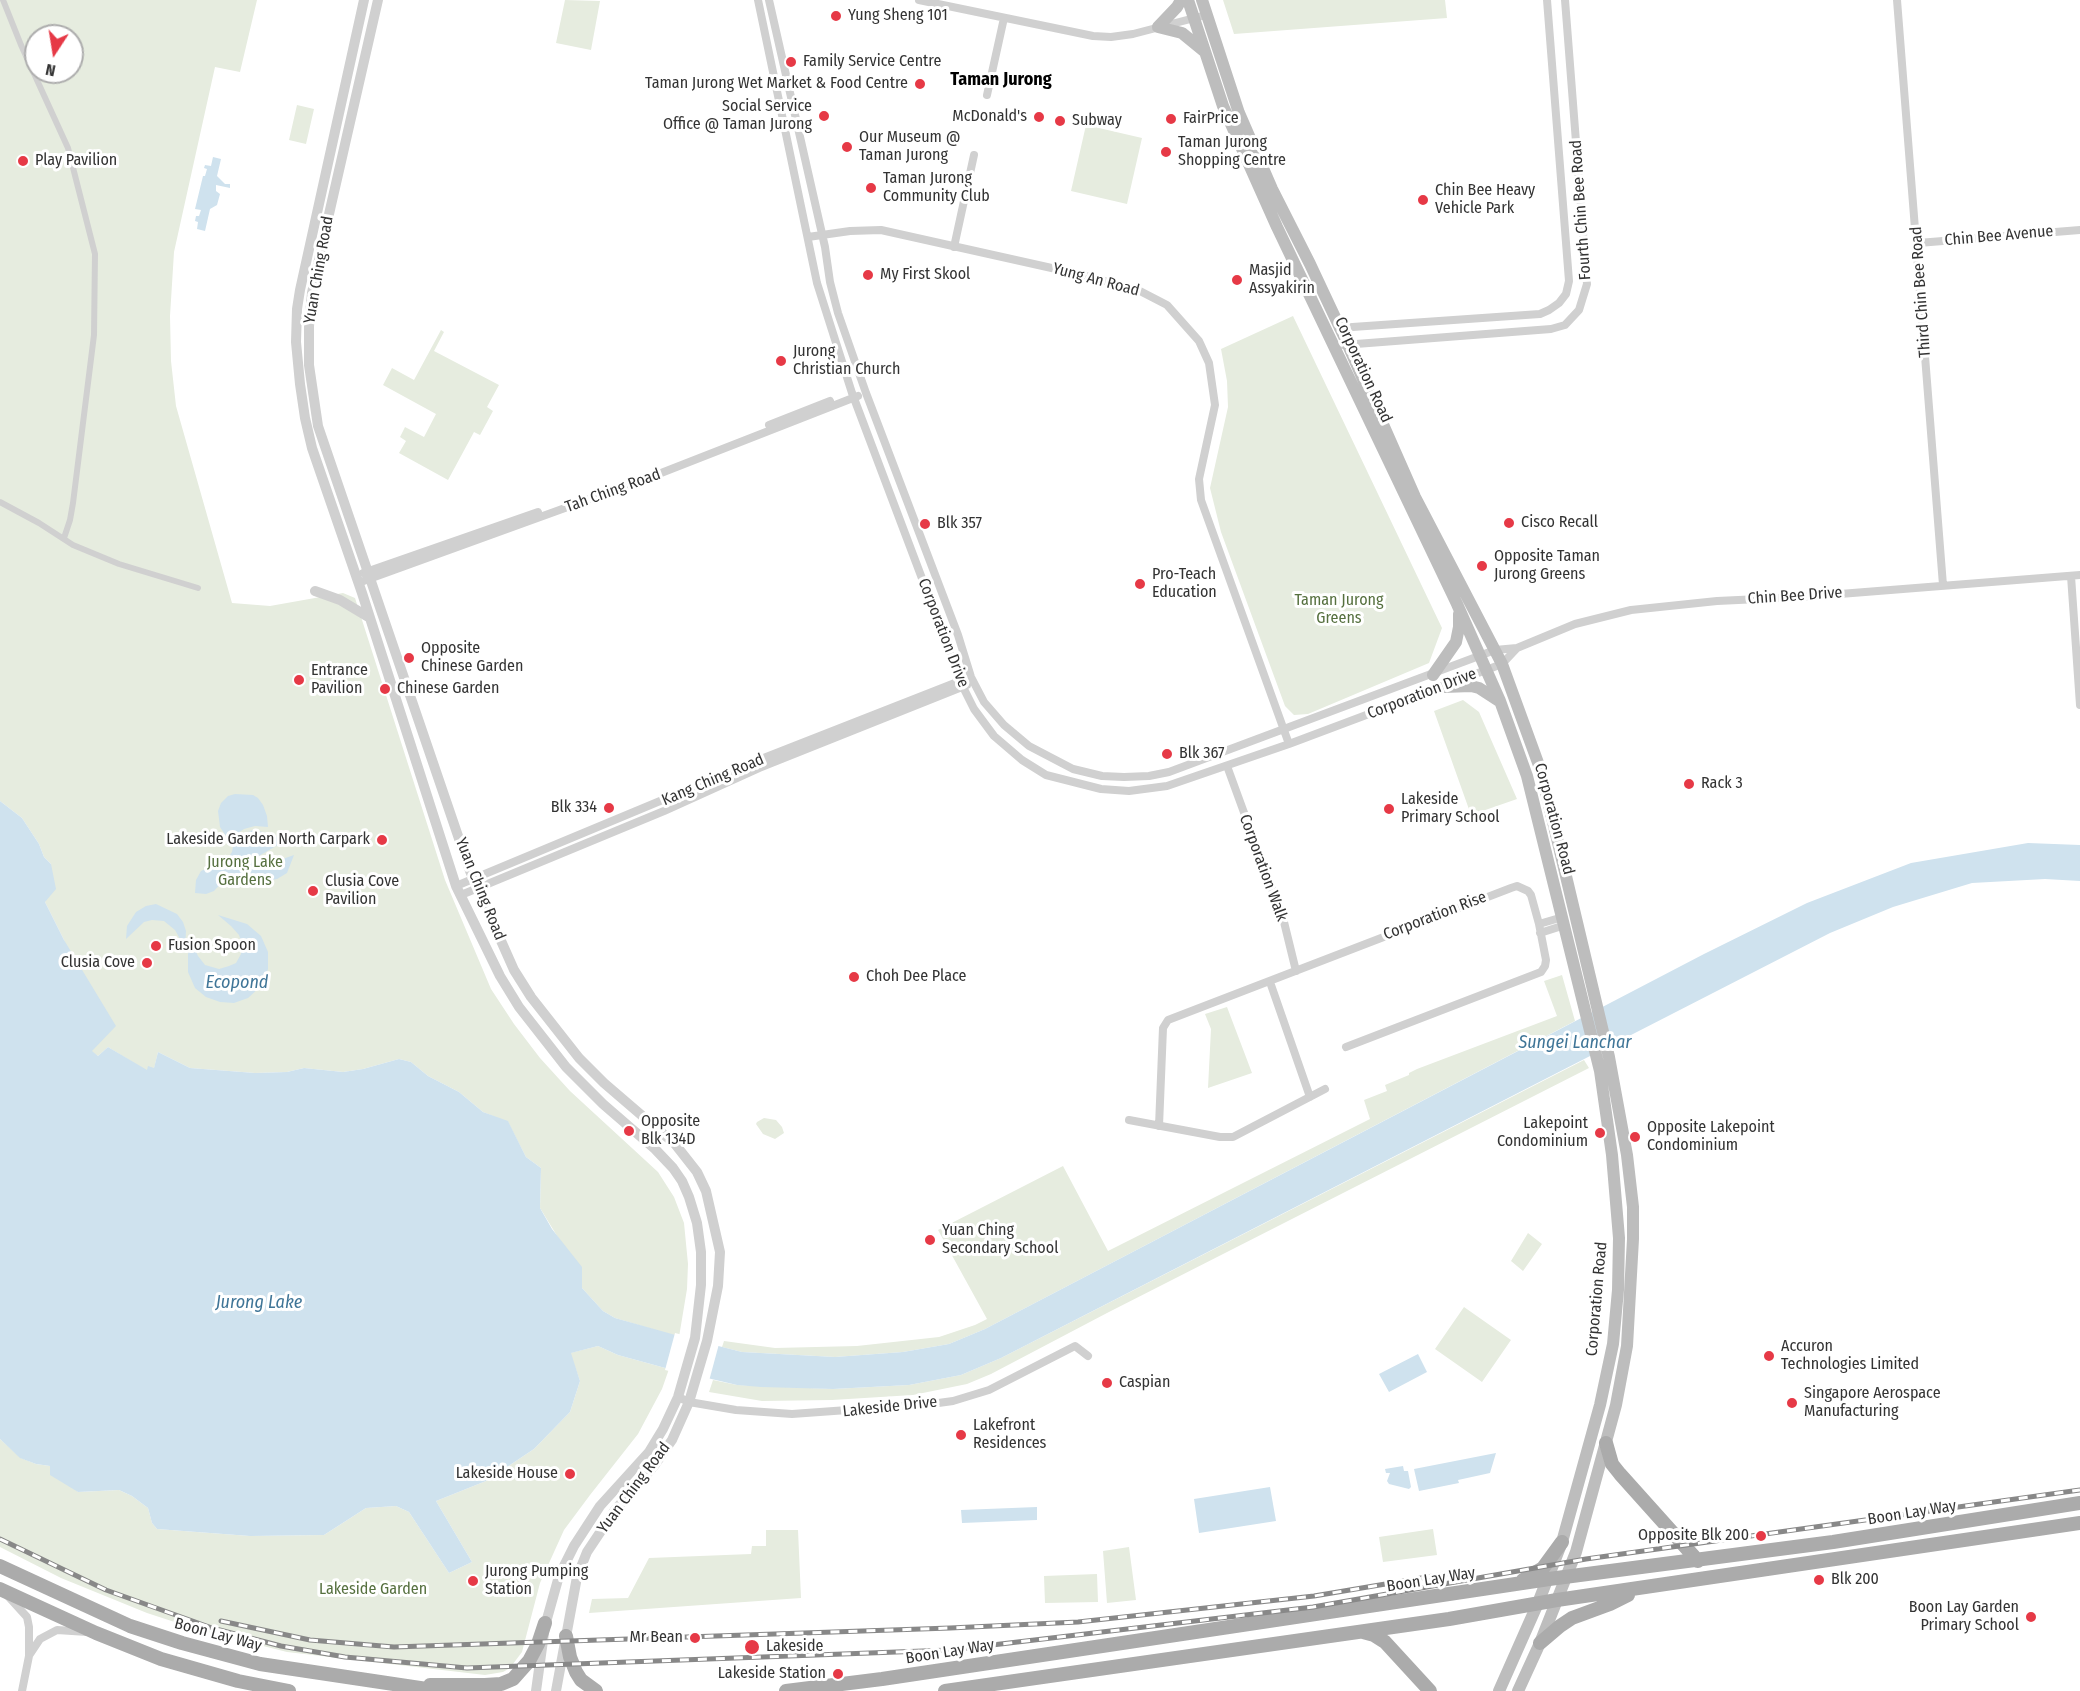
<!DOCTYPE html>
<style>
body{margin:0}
#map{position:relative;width:2080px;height:1691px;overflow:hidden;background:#fff;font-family:"Fira Sans Condensed",sans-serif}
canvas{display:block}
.north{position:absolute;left:24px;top:24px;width:60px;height:60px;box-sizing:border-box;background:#fff;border:2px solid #adadad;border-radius:50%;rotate:192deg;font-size:16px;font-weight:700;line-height:24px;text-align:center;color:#333}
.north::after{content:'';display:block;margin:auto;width:21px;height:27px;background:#e63946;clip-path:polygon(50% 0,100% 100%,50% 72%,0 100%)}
</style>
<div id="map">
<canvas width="2080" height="1691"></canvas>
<div class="north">N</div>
</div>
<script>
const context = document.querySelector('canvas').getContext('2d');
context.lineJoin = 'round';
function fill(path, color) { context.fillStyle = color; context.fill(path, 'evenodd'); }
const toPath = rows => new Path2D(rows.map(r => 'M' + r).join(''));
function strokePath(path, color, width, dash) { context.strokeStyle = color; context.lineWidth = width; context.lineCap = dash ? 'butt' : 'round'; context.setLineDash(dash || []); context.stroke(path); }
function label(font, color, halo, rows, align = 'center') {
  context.font = font + ' "Fira Sans Condensed",sans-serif'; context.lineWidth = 6; context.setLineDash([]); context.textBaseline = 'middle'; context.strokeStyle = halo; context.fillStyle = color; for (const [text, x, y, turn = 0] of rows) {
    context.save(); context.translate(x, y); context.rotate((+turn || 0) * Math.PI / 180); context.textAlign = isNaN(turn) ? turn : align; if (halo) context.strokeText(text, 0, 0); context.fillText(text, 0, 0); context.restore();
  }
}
const green = toPath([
 [0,0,257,0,240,72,215,67,174,252,170,316,171,361,176,406,232,603,270,606,343,593,355,598,445,880,491,989,514,1024,540,1058,570,1091,658,1172,674,1197,684,1223,688,1264,687,1289,679,1337,615,1318,603,1311,582,1288,562,1244,540,1208,541,1168,526,1157,508,1122,483,1112,459,1092,428,1076,411,1062,399,1059,363,1069,343,1072,304,1068,287,1072,255,1073,190,1068,158,1052,154,1069,147,1071,108,1047,98,1056,92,1052,64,940,45,902,51,864,44,857,39,844,22,818,0,801],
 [36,36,72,36,72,72,36,72],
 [565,0,600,1,591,50,556,43],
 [1223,0,1445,0,1447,18,1234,34],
 [297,105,314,109,306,144,289,140],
 [1086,125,1142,138,1127,204,1071,191],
 [1293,316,1442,628,1429,663,1308,714,1294,715,1285,706,1221,532,1210,488,1228,407,1227,381,1221,349],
 [441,330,444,332,434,351,499,385,487,407,493,411,480,435,474,432,448,480,399,453,406,441,400,437,405,427,424,437,436,414,383,385,392,368,414,380],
 [1463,700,1479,712,1517,799,1471,815,1434,711],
 [1562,975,1575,1021,985,1329,949,1344,903,1352,835,1357,742,1352,722,1347,724,1341,775,1348,857,1346,939,1337,975,1325,987,1319,938,1230,1063,1166,1108,1251,1370,1119,1364,1100,1387,1091,1385,1085,1409,1075,1409,1073,1417,1069,1557,1016,1544,981],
 [1227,1007,1252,1073,1208,1088,1211,1029,1205,1014],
 [1584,1060,1589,1068,1107,1313,991,1374,967,1384,913,1395,832,1400,762,1401,709,1392,713,1380,737,1385,833,1389,909,1385,961,1375,1001,1358],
 [764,1118,776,1120,782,1127,784,1133,775,1139,763,1134,756,1124,757,1122],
 [1528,1233,1542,1244,1523,1271,1511,1261],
 [1464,1307,1511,1340,1482,1382,1435,1349],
 [598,1346,618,1355,669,1369,662,1389,638,1434,590,1495,564,1530,540,1583,522,1652,510,1668,503,1672,485,1675,287,1652,196,1629,147,1613,61,1578,0,1547,0,1439,21,1458,36,1464,50,1466,78,1492,119,1490,132,1496,148,1508,152,1523,157,1529,250,1536,324,1535,366,1508,396,1506,409,1512,449,1573,472,1562,436,1501,486,1481,534,1449,570,1412,580,1381,570,1353],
 [1433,1529,1437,1555,1383,1562,1379,1537],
 [766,1530,798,1530,801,1598,589,1613,592,1599,628,1598,649,1558,751,1554,752,1546,766,1546],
 [1129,1547,1136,1600,1107,1603,1103,1551],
 [1097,1574,1098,1602,1045,1603,1044,1576]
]);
const water = toPath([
 [213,157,221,159,217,176,225,184,230,184,230,188,216,185,216,191,220,194,217,205,210,209,205,231,197,229,198,222,195,221,196,216,199,216,201,210,195,209,203,176,205,176,207,169,204,168,205,165,211,166],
 [235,794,253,795,258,798,263,805,267,816,268,827,255,826,244,829,235,835,230,842,220,827,218,811,221,803,228,796],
 [0,801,22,818,39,844,44,857,51,864,56,889,45,902,64,940,116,1026,92,1051,98,1056,108,1047,147,1070,148,1066,154,1068,158,1052,190,1068,255,1073,287,1072,304,1068,343,1072,363,1069,399,1059,411,1062,428,1076,459,1092,483,1112,508,1121,526,1157,541,1168,540,1208,552,1229,582,1267,582,1288,603,1311,615,1318,679,1336,742,1352,835,1357,903,1352,949,1344,985,1329,1704,954,1807,903,1911,863,2028,843,2080,845,2080,881,2045,879,1972,883,1893,907,1830,933,1001,1358,961,1375,909,1385,833,1389,761,1387,737,1385,669,1369,618,1355,598,1346,571,1353,580,1381,570,1412,534,1449,486,1481,436,1501,472,1562,449,1573,409,1512,396,1506,366,1508,324,1535,250,1536,157,1529,152,1523,148,1508,132,1496,119,1490,78,1492,50,1475,50,1466,36,1464,20,1458,0,1439],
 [253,830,273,834,278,838,296,844,276,846,252,860,228,858,232,852,234,842,243,834],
 [294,855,287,873,277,879,262,882,248,877,238,878,231,877,225,879,214,891,206,894,195,893,196,880,201,871,214,865,274,862],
 [156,904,177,914,183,922,186,931,185,948,175,930,164,921,152,920,144,922,126,939,127,926,136,912,146,906],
 [218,915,247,924,261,936,268,952,268,969,261,986,248,998,234,1003,220,1002,206,997,195,988,188,972,188,955,190,939,198,956,205,965,219,969,229,966,236,963,241,954,242,944,239,935,231,926],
 [1418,1354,1427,1372,1389,1392,1379,1374],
 [1496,1453,1490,1473,1458,1480,1459,1483,1419,1491,1414,1469],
 [1403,1466,1404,1471,1408,1471,1411,1487,1409,1489,1389,1484,1387,1481,1390,1473,1386,1473,1385,1469],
 [1270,1487,1276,1521,1199,1533,1194,1499],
 [1037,1507,1037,1520,962,1523,961,1510]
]);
const pier = toPath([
 [675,1333,719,1344,709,1381,665,1370]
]);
const pedestrian = toPath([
 [3,0,21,45,68,148,95,254,94,335,73,503,70,520,64,538],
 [0,502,39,523,73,545,119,564,198,588]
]);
const minor = toPath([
 [758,0,817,283,852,393,963,687,974,709,994,736,1022,760,1046,775,1101,789,1129,791,1167,786,1289,744,1502,664,1517,648],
 [769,0,825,247,830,282,838,313,866,393,958,635,971,677,984,702,1004,725,1029,746,1073,769,1102,776,1124,777,1149,776,1169,772,1495,650,1517,648,1575,624,1631,610,1717,601,1802,597,2080,575],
 [919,0,1093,36,1111,37,1133,34,1206,15],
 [1897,0,1943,585],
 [987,95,1004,18],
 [808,237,850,231,881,230,1083,275,1138,290,1167,305,1199,341,1209,363,1215,405,1199,479,1201,500,1289,744],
 [1918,243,2080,230],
 [954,247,974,155],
 [1338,328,1540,314,1549,310,1559,303,1566,294,1569,281,1547,0],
 [1343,345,1551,329,1565,325,1579,310,1587,284,1565,0],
 [769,425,830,401],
 [363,573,538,512],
 [2071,576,2080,705],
 [358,583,656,475,858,396],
 [1227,766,1284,922,1296,971],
 [456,886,756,761,965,679],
 [461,895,664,811,759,768,967,685],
 [1539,924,1563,917],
 [1540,933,1565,925],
 [1270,982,1310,1097],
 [1129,1120,1220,1137,1233,1137,1325,1089],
 [1159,1126,1163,1028,1168,1020,1511,888,1517,886,1528,891,1531,895,1539,924,1546,960,1545,966,1541,972,1346,1047],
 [678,1397,689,1402,736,1410,792,1414,931,1404,953,1401,989,1390,1075,1346,1088,1356],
 [7,1595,27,1617,29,1627,29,1656,22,1691],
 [30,1654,40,1639,57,1630,87,1632]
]);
const tertiary = toPath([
 [364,0,300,290,297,309,296,342,300,384,305,418,312,448,362,593,456,886,500,976,519,1007,566,1067,603,1104,655,1149,673,1168,682,1181,689,1197,697,1223,701,1252,701,1285,695,1338,678,1397,663,1429,649,1452,600,1506,574,1546,559,1576,545,1626,536,1691],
 [378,0,324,236,312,293,309,326,309,365,318,426,470,871,514,970,531,997,579,1058,604,1083,675,1144,697,1172,706,1191,720,1252,718,1286,707,1341,689,1402,672,1440,654,1466,615,1510,587,1552,577,1577,556,1691],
 [315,591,340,600,370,618]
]);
const secondary = toPath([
 [1188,0,1223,106,1277,227,1457,604,1500,701,1527,776,1600,1071,1612,1155,1619,1238,1618,1290,1613,1344,1600,1405,1562,1542,1538,1603,1499,1691],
 [1202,0,1239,113,1272,189,1310,264,1348,345,1415,497,1502,664,1541,771,1609,1057,1627,1155,1633,1207,1633,1239,1627,1346,1616,1405,1576,1552,1540,1643,1518,1691],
 [1158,27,1182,33,1204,51],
 [1158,27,1177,7,1181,0],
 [1433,675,1456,642,1459,627,1459,614],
 [1444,687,1471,686,1479,688,1499,701]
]);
const primary = toPath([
 [1606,1443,1612,1464,1620,1474,1698,1561],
 [0,1566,130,1626,182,1643,260,1664,440,1691],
 [1523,1580,1543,1568,1562,1542],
 [0,1589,96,1633,161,1659,238,1681,289,1691],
 [1363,1632,1374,1635,1385,1642,1430,1691],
 [566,1636,570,1657,576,1672,581,1680,596,1691],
 [1540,1643,1560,1626,1572,1618,1610,1604,1628,1595],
 [430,1685,485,1685,501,1684,513,1679,529,1661,538,1644,545,1623],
 [786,1691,882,1679,1549,1579,1833,1542,2080,1503],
 [945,1691,1449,1619,1557,1600,2080,1523]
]);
const rail = toPath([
 [0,1539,106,1590,212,1628,281,1646,345,1657,467,1668,950,1650,1313,1607,1586,1559,2080,1490],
 [221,1621,310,1640,394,1647,950,1628,1078,1622,1314,1596,1451,1573]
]);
const markers = [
 [836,16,6,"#e63946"],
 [791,62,6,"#e63946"],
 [920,84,6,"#e63946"],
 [824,116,6,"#e63946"],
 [1039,117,6,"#e63946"],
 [1171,119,6,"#e63946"],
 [1060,121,6,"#e63946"],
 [847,147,6,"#e63946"],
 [1166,152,6,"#e63946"],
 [23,161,6,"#e63946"],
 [871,188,6,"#e63946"],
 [1423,200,6,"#e63946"],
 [868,275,6,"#e63946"],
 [1237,280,6,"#e63946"],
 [781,361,6,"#e63946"],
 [1509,523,6,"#e63946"],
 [925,524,6,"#e63946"],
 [1482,566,6,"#e63946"],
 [1140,584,6,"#e63946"],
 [409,658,6,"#e63946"],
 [299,680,6,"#e63946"],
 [385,689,6,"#e63946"],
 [1167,754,6,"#e63946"],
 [1689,784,6,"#e63946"],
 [609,808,6,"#e63946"],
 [1389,809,6,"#e63946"],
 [382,840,6,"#e63946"],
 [313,891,6,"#e63946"],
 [156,946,6,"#e63946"],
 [147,963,6,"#e63946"],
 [854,977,6,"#e63946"],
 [629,1131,6,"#e63946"],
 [1600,1133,6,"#e63946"],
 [1635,1137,6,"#e63946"],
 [930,1240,6,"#e63946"],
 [1769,1356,6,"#e63946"],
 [1107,1383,6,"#e63946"],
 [1792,1403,6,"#e63946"],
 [961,1435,6,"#e63946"],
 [570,1474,6,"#e63946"],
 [1761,1536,6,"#e63946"],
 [1819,1580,6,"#e63946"],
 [473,1581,6,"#e63946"],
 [2031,1617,6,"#e63946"],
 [695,1638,6,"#e63946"],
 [752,1647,8,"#e63946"],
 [838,1674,6,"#e63946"]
];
const poiNames = [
 ["Yung Sheng 101",848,16],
 ["Family Service Centre",803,62],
 ["Taman Jurong Wet Market & Food Centre",908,84,"right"],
 ["Social Service",812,107,"right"],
 ["Office @ Taman Jurong",812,125,"right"],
 ["McDonald's",1027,117,"right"],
 ["FairPrice",1183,119],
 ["Subway",1072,121],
 ["Our Museum @",859,138],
 ["Taman Jurong",859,156],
 ["Taman Jurong",1178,143],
 ["Shopping Centre",1178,161],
 ["Play Pavilion",35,161],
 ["Taman Jurong",883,179],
 ["Community Club",883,197],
 ["Chin Bee Heavy",1435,191],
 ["Vehicle Park",1435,209],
 ["Masjid",1249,271],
 ["Assyakirin",1249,289],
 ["My First Skool",880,275],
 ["Jurong",793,352],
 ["Christian Church",793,370],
 ["Cisco Recall",1521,523],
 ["Blk 357",937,524],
 ["Opposite Taman",1494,557],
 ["Jurong Greens",1494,575],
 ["Pro-Teach",1152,575],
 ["Education",1152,593],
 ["Opposite",421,649],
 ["Chinese Garden",421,667],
 ["Entrance",311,671],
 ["Pavilion",311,689],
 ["Chinese Garden",397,689],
 ["Blk 367",1179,754],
 ["Rack 3",1701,784],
 ["Lakeside",1401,800],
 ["Primary School",1401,818],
 ["Blk 334",597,808,"right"],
 ["Lakeside Garden North Carpark",370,840,"right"],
 ["Clusia Cove",325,882],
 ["Pavilion",325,900],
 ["Fusion Spoon",168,946],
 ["Clusia Cove",135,963,"right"],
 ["Choh Dee Place",866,977],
 ["Opposite",641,1122],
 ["Blk 134D",641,1140],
 ["Lakepoint",1588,1124,"right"],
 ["Condominium",1588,1142,"right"],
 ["Opposite Lakepoint",1647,1128],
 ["Condominium",1647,1146],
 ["Yuan Ching",942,1231],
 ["Secondary School",942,1249],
 ["Accuron",1781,1347],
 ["Technologies Limited",1781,1365],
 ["Caspian",1119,1383],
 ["Singapore Aerospace",1804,1394],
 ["Manufacturing",1804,1412],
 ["Lakefront",973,1426],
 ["Residences",973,1444],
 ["Lakeside House",558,1474,"right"],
 ["Opposite Blk 200",1749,1536,"right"],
 ["Jurong Pumping",485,1572],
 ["Station",485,1590],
 ["Blk 200",1831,1580],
 ["Boon Lay Garden",2019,1608,"right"],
 ["Primary School",2019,1626,"right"],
 ["Mr Bean",683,1638,"right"],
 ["Lakeside",766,1647],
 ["Lakeside Station",826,1674,"right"]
];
const streetNames = [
 ["Fourth Chin Bee Road",1581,210,-94],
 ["Chin Bee Avenue",1999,236,-5],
 ["Yuan Ching Road",319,270,-80],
 ["Yung An Road",1096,280,15],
 ["Third Chin Bee Road",1921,292,-94],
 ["Corporation Road",1363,370,65],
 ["Tah Ching Road",613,491,-20],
 ["Chin Bee Drive",1795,596,-4],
 ["Corporation Drive",943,633,69],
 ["Corporation Drive",1422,694,-21],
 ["Kang Ching Road",713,780,-23],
 ["Corporation Road",1554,819,75],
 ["Corporation Walk",1263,868,70],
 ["Yuan Ching Road",480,889,68],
 ["Corporation Rise",1435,916,-21],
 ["Corporation Road",1597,1299,-85],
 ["Lakeside Drive",890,1407,-6],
 ["Yuan Ching Road",634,1488,-53],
 ["Boon Lay Way",1912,1513,-9],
 ["Boon Lay Way",1431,1580,-9],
 ["Boon Lay Way",218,1635,15],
 ["Boon Lay Way",950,1652,-9]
];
const parkNames = [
 ["Taman Jurong",1339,601],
 ["Greens",1339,619],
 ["Jurong Lake",245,863],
 ["Gardens",245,881],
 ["Lakeside Garden",373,1590]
];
const neighbourhoodNames = [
 ["Taman Jurong",1001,80]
];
const waterNames = [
 ["Ecopond",237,983],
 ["Sungei Lanchar",1575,1043],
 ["Jurong Lake",259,1303]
];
fill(green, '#e6ecdf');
fill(water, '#cfe2ee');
fill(pier, '#fff');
strokePath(pedestrian, '#d0d0d0', 6);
strokePath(minor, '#d0d0d0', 8);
strokePath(tertiary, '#d0d0d0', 10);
strokePath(secondary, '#bdbdbd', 12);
strokePath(primary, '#ababab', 14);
strokePath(rail, '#888', 5);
strokePath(rail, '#fff', 3, [9]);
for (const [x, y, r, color] of markers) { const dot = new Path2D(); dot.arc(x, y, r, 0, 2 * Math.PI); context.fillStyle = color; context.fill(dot); strokePath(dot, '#fff', 2); }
label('16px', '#333', '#fff', poiNames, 'left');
label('16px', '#333', '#fff', streetNames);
label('16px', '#56703f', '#fff', parkNames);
label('bold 18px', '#000', '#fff', neighbourhoodNames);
label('italic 18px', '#3f7597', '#fff', waterNames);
</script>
